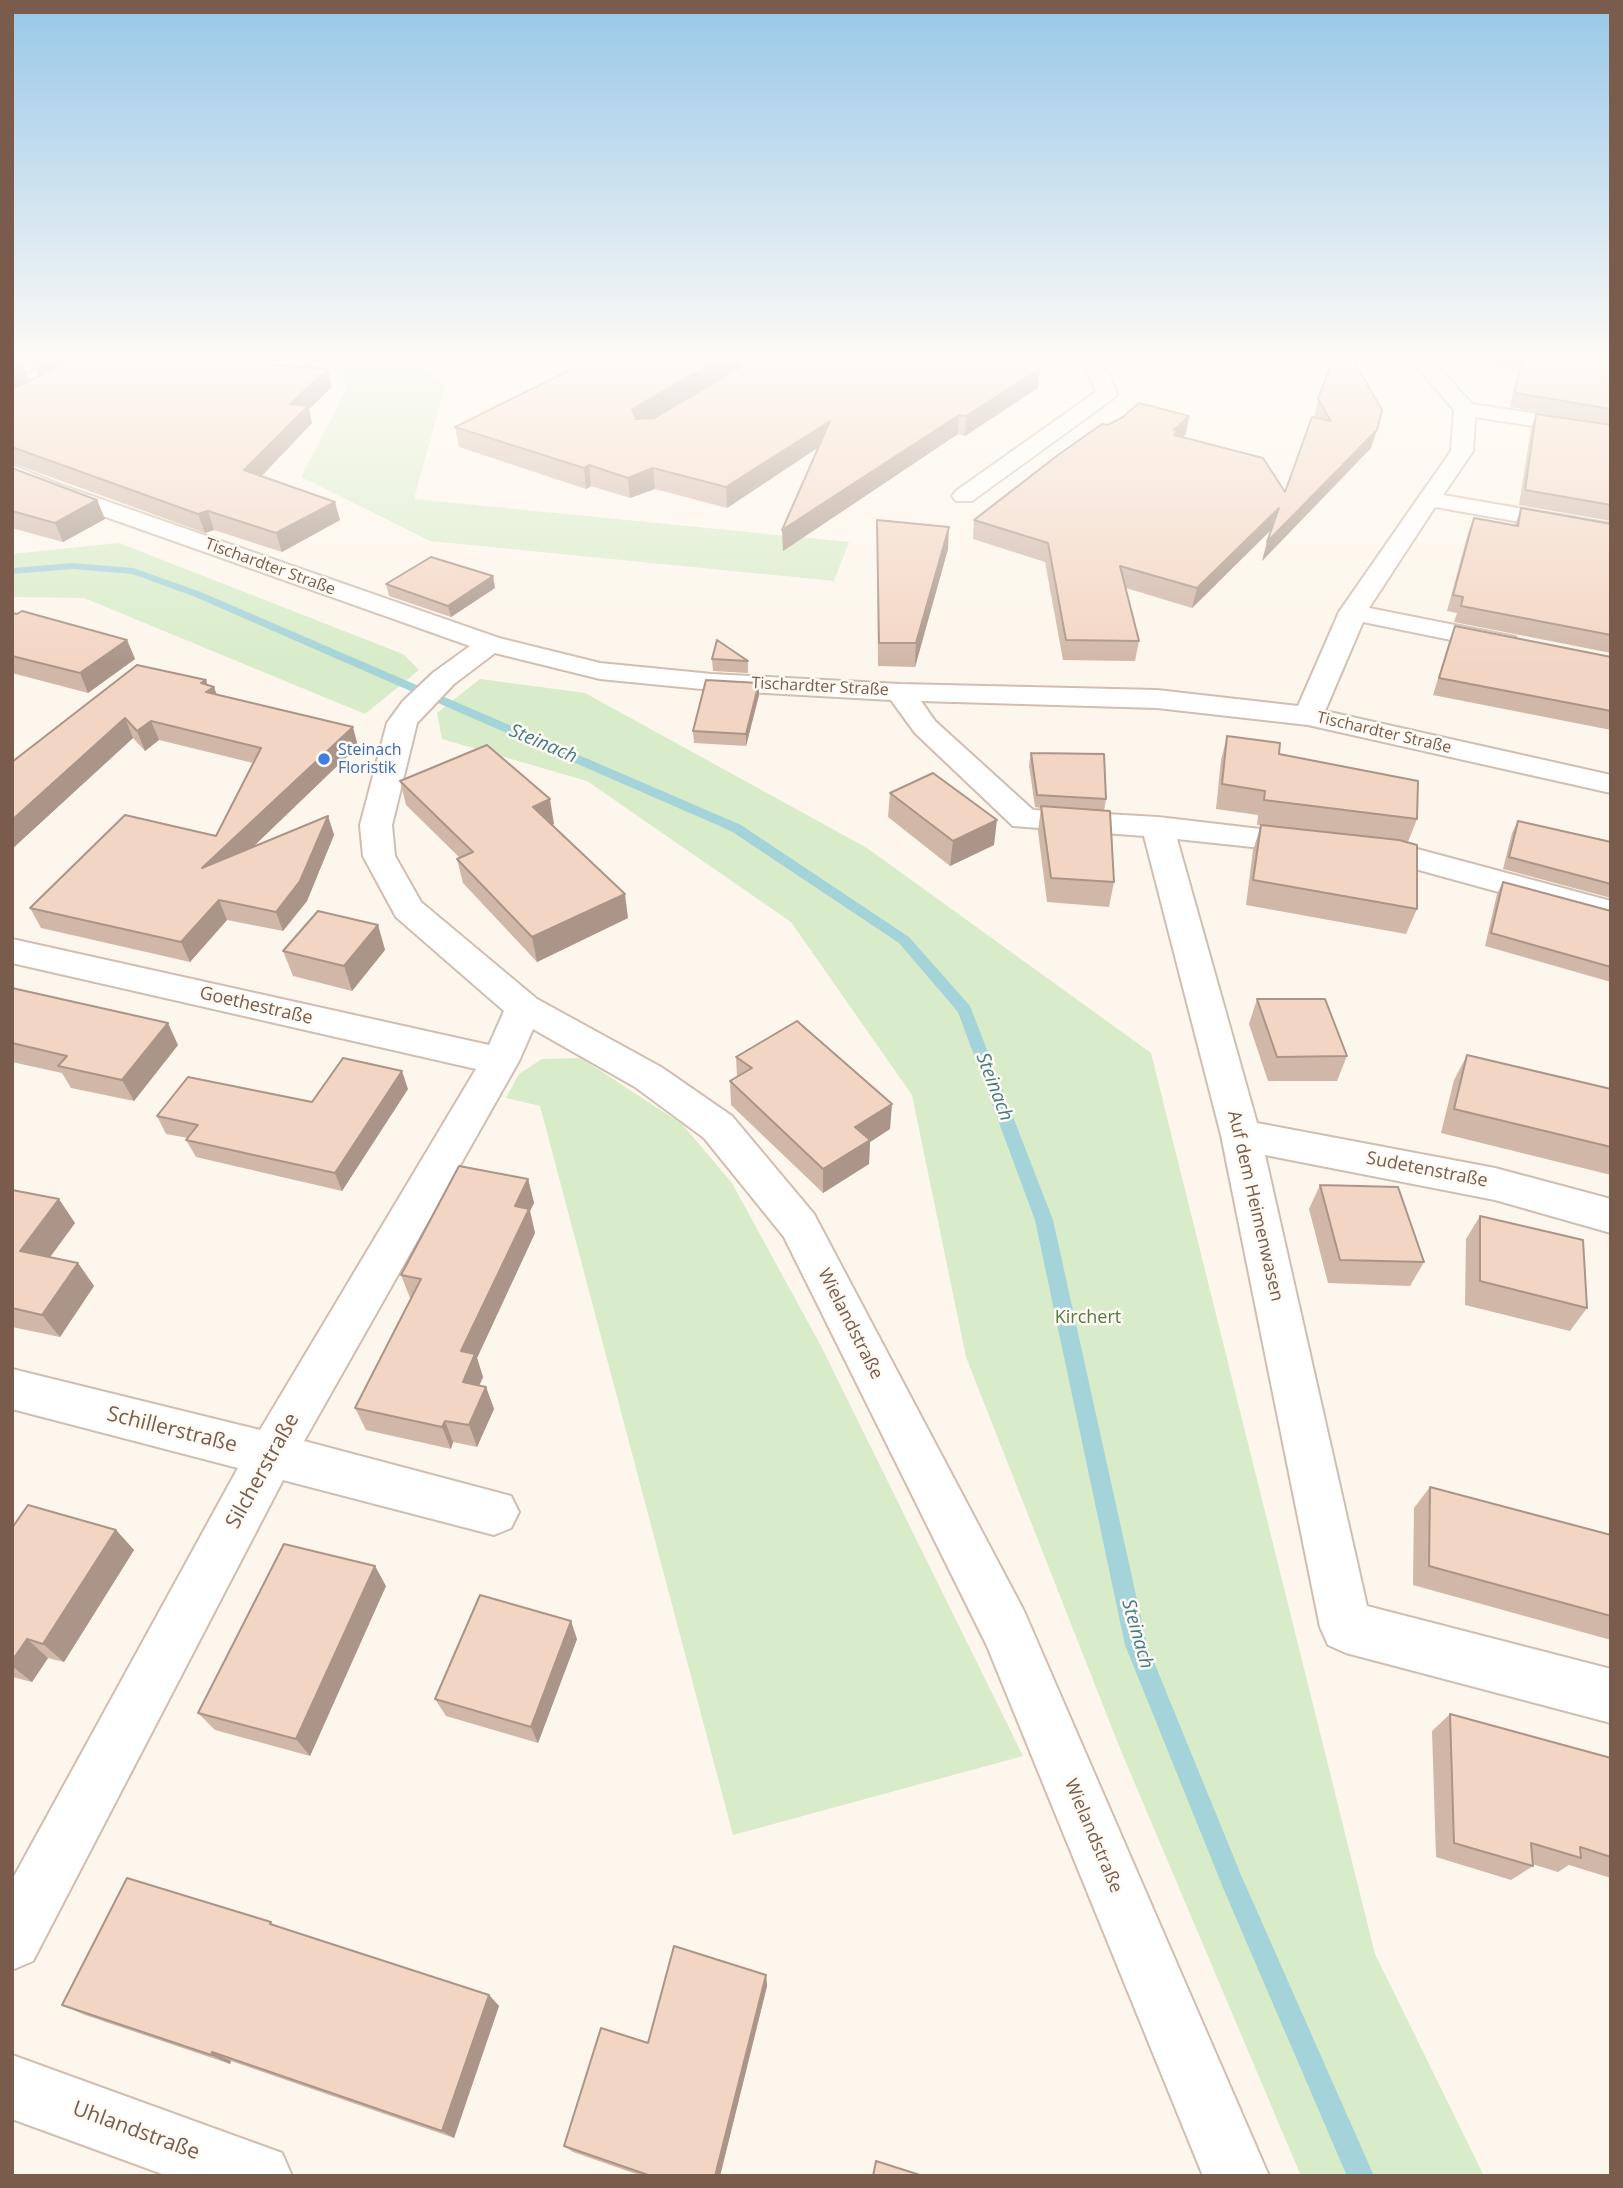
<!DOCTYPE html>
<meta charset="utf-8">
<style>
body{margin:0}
#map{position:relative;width:1623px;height:2188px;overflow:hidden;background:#fdf6ec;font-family:"Open Sans",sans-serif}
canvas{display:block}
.frame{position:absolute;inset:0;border:14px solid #7a5c4d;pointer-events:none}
</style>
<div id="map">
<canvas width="1623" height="2188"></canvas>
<div class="frame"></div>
</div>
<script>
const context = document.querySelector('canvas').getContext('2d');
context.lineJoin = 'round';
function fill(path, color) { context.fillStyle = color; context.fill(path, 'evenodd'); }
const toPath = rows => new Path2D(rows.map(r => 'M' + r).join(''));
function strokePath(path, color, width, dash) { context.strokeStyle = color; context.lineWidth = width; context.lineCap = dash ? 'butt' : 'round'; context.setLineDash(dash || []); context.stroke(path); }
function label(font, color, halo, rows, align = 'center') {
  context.font = font + ' "Open Sans",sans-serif'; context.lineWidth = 5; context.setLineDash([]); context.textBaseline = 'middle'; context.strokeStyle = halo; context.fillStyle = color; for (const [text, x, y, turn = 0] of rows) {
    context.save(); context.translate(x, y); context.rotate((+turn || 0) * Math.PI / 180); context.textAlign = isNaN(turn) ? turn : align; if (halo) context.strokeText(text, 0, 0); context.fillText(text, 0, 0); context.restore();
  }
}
const green = toPath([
 [327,359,415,359,445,386,414,499,849,542,834,581,430,541,301,477,348,387],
 [119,543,403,654,419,670,365,714,84,598,12,597,12,554],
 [480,679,585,693,867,848,1151,1053,1375,1954,1484,2176,1301,2176,1119,1746,966,1357,912,1095,791,922,587,781,442,739,437,713],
 [581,1058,682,1124,732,1183,821,1346,1023,1756,733,1835,540,1106,506,1098,519,1074,542,1059]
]);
const stream = toPath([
 [54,359,65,359,12,382,12,377,54,359],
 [73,563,133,568,201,592,741,825,909,937,970,1006,1053,1220,1147,1645,1241,1875,1374,2176,1347,2176,1224,1890,1125,1645,1035,1220,958,1012,899,943,731,831,193,596,132,574,73,569,12,574,12,568,73,563]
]);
const minor = toPath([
 [277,359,310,359,312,362,302,368,222,377,212,371,222,365,277,359],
 [1083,359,1103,359,1117,394,1114,398,972,501,956,501,952,496,956,491,1096,392,1083,359],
 [1410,359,1431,359,1472,404,1611,425,1611,438,1475,417,1473,451,1443,495,1611,524,1611,538,1435,507,1369,608,1505,635,1515,637,1519,643,1515,649,1505,651,1363,622,1325,711,1611,775,1611,793,1308,725,1157,708,921,701,935,721,1033,810,1158,817,1320,836,1325,843,1320,850,1309,853,1177,839,1257,1123,1495,1168,1611,1199,1611,1233,1495,1200,1265,1155,1367,1606,1611,1669,1611,1723,1346,1653,1328,1645,1320,1627,1221,1135,1144,836,1013,826,915,733,891,700,712,690,600,679,495,653,454,684,417,723,392,825,395,856,421,902,537,999,661,1067,732,1116,814,1214,1024,1611,1269,2176,1203,2176,987,1646,784,1237,704,1138,635,1087,533,1029,519,1061,304,1441,511,1496,519,1512,511,1528,494,1535,283,1480,33,1961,12,1970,12,1880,238,1468,12,1409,12,1369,260,1430,476,1069,12,963,12,939,489,1045,504,1011,396,917,363,856,360,825,387,723,403,701,434,672,470,646,47,496,12,481,12,465,63,486,499,638,600,663,712,674,900,684,1157,690,1298,706,1339,612,1451,451,1454,410,1410,359],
 [1365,839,1391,842,1611,901,1611,923,1390,862,1354,856,1349,849,1354,842,1365,839],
 [12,2055,282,2153,292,2176,168,2176,12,2119,12,2055]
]);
const wall = toPath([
 [31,359,125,359,332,387,309,409,312,423,262,476,340,520,282,552,214,530,205,533,12,463,12,365,29,381,38,377],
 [130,359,221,359,209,363],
 [1483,359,1611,359,1611,425,1510,407,1517,371,1481,363],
 [793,362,1040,369,1038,388,965,436,958,434,783,551,818,448,727,508,655,489,630,498,591,486,586,489,459,447,455,427,742,366,651,419,654,418],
 [1318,399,1371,448,1262,561,1271,530,1192,608,1126,588,1139,641,1135,661,1063,660,1045,562,973,539,974,520,1108,425,1186,434,1183,437,1285,492,1314,418],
 [1536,414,1611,425,1611,521,1519,505,1531,428],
 [12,468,97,500,105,519,63,542,12,528],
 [1521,508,1611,524,1611,653,1454,622,1457,613,1447,611,1468,533,1474,518,1515,525],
 [877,520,948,549,915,667,878,666,877,543],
 [493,576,495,588,451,617,389,596,386,584],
 [12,613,127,640,135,659,88,693,12,673],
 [1455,626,1611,657,1611,730,1433,695,1449,642],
 [712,659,748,661,748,673,713,671],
 [759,683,759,695,746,746,694,743,693,731],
 [207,685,217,695,358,746,253,847,328,816,334,835,307,901,283,931,227,920,190,962,41,928,30,908,216,836,253,763,159,740,145,751,133,738,12,849,12,762],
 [1227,736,1279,754,1417,819,1408,842,1417,909,1406,934,1246,905,1253,850,1261,825,1257,825,1258,815,1216,809,1221,760],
 [1031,753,1106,799,1104,811,1114,882,1109,907,1047,902,1038,831,1041,808,1035,807,1029,765],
 [400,781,554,824,552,825,628,918,537,962,463,883,457,859,460,858,406,805],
 [890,793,994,845,950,866,888,817],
 [1518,821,1611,842,1611,898,1503,869,1512,833],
 [1503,882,1611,911,1611,982,1485,946,1497,894],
 [378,925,385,950,352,991,293,976,283,951],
 [12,988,178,1045,134,1101,71,1088,62,1073,12,1062],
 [1257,999,1347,1056,1337,1081,1268,1081,1249,1024],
 [1467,1055,1611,1089,1611,1175,1441,1133,1454,1080],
 [736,1057,890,1129,870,1142,869,1164,823,1193,731,1105,730,1081,737,1077],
 [408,1089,342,1191,196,1157,186,1140,188,1138,166,1134,157,1116,312,1102],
 [528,1179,534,1203,530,1211,535,1233,477,1358,483,1377,479,1386,486,1387,494,1409,477,1447,453,1442,451,1449,366,1430,355,1408,411,1299,410,1298,401,1275],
 [1320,1185,1424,1262,1410,1286,1328,1283,1309,1209],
 [12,1190,75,1223,50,1257,78,1263,94,1286,60,1337,12,1327],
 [1480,1216,1587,1308,1570,1331,1465,1305,1466,1239],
 [1430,1487,1611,1535,1611,1640,1413,1585,1414,1508],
 [12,1528,116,1530,134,1550,64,1662,48,1658,32,1682,12,1677],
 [386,1586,310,1756,215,1730,198,1713],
 [577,1639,538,1743,446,1716,435,1699],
 [1450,1714,1611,1758,1611,1878,1569,1865,1558,1872,1532,1864,1533,1866,1511,1880,1436,1857,1432,1731],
 [277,1927,489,1995,499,2006,454,2138,231,2061,230,2064,85,2015,62,2005],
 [766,1975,767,1986,720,2176,642,2176,573,2152,564,2146,648,2043]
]);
const shadedWall = toPath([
 [31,359,78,359,39,378],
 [208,359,221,359,209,363],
 [720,359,741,359,742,366,634,429,632,409],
 [23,365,30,382,12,391,12,370],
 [328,369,332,387,309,409,312,423,250,488,244,470,290,404],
 [1040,369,1038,388,965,436,966,416],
 [959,415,958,434,783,551,782,530],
 [1189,416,1186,434,1176,444,1174,430],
 [830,421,829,440,727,508,726,487],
 [1377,430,1371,448,1262,561,1267,542],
 [589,465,591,486,586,489,584,468],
 [653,468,655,489,630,498,628,478],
 [97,500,105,519,63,542,55,523],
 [335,502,340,520,282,552,276,533],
 [1279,508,1274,527,1192,608,1197,588],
 [208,511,214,530,205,533,198,514],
 [949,527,948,549,915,667,916,643],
 [493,576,495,588,451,617,448,606],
 [127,640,135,659,88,693,80,673],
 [206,680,209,690,214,687,221,706,213,712,201,683],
 [759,683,759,695,746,746,746,734],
 [125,718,133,738,12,849,12,820],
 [151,721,159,740,145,751,137,731],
 [353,727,358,746,210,888,202,868],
 [550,799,554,824,537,831,533,807],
 [328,816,334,835,307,901,283,931,276,912],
 [997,820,994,845,950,866,953,841],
 [625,894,628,918,537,962,532,937],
 [219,900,227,920,190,962,181,942],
 [378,925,385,950,352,991,344,966],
 [168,1023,178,1045,134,1101,122,1080],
 [402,1071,408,1089,342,1191,335,1173],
 [892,1104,890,1129,870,1142,869,1164,823,1193,823,1169,855,1127],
 [528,1179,534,1203,530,1211,535,1233,477,1358,483,1377,471,1404,463,1382,461,1351,515,1206],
 [59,1199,75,1223,37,1275,20,1251],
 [78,1263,94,1286,60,1337,42,1315],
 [486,1387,494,1409,477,1447,469,1425],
 [445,1421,453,1442,451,1449,442,1427],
 [116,1530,134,1550,64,1662,43,1644],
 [375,1566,386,1586,310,1756,296,1739],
 [571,1621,577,1639,538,1743,531,1727],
 [27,1639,48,1658,32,1682,12,1666,12,1661],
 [766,1975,767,1986,720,2176,715,2176],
 [489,1995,499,2006,454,2138,442,2131],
 [212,2052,231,2061,230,2064,211,2055]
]);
const building = toPath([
 [75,359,125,359,211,363,227,361,328,369,290,404,308,406,244,470,335,502,276,533,208,511,198,514,12,447,12,389,75,359],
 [592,359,720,359,632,409,636,419,654,418,755,359,783,359,793,362,798,359,1038,359,1040,369,966,416,959,415,782,530,830,421,726,487,653,468,628,478,589,465,584,468,455,427,592,359],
 [1333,359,1353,359,1382,410,1377,430,1267,542,1279,508,1197,588,1120,566,1139,641,1066,640,1048,543,974,520,1058,455,1102,424,1108,425,1123,417,1139,403,1189,416,1174,430,1178,431,1174,435,1263,458,1285,492,1312,417,1331,421,1318,399,1333,359],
 [1522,359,1611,359,1611,409,1515,393,1522,359],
 [12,365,23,365,12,370,12,365],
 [1536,414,1611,425,1611,505,1525,490,1536,414],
 [12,468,97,500,55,523,12,511,12,468],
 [1521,508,1611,524,1611,635,1461,606,1463,597,1453,595,1474,518,1518,526,1521,508],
 [877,520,949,527,916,643,879,643,877,520],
 [431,557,493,576,448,606,386,584,431,557],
 [22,611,127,640,80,673,12,656,12,613,17,614,22,611],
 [1455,626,1611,657,1611,711,1439,678,1455,626],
 [717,640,748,661,712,659,717,640],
 [137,665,206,680,201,683,214,687,206,692,353,727,202,868,328,816,300,881,276,912,219,900,181,942,30,908,125,815,216,836,261,748,151,721,137,731,125,718,12,820,12,762,137,665],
 [706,680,759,683,746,734,693,731,706,680],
 [1227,736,1280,743,1279,754,1418,781,1417,819,1264,800,1265,791,1222,784,1227,736],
 [487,745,550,799,533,807,625,894,532,937,457,859,473,852,400,781,487,745],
 [1031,753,1104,754,1106,799,1037,795,1031,753],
 [933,773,997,820,953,841,890,793,933,773],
 [1041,806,1110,811,1114,882,1051,878,1041,806],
 [1518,821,1611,842,1611,884,1509,857,1518,821],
 [1261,825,1399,840,1417,845,1417,909,1253,880,1261,825],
 [1503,882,1611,911,1611,967,1491,933,1503,882],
 [318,911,378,925,344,966,283,951,318,911],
 [12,988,168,1023,122,1080,58,1066,67,1056,12,1043,12,988],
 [1257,999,1325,999,1347,1056,1277,1057,1257,999],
 [797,1021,892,1104,855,1127,870,1140,823,1169,730,1081,752,1068,736,1057,797,1021],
 [1467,1055,1611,1089,1611,1147,1454,1109,1467,1055],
 [343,1058,402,1071,335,1173,186,1140,198,1125,157,1116,188,1077,312,1102,343,1058],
 [459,1166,528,1179,515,1206,529,1209,461,1351,475,1354,463,1382,486,1387,469,1425,445,1421,442,1427,355,1408,421,1279,401,1275,459,1166],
 [1320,1185,1398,1187,1424,1262,1340,1260,1320,1185],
 [12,1190,59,1199,20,1251,78,1263,42,1315,12,1308,12,1190],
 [1480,1216,1583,1240,1587,1308,1480,1281,1480,1216],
 [1430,1487,1611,1535,1611,1616,1429,1566,1430,1487],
 [28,1505,116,1530,43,1644,27,1639,12,1661,12,1528,28,1505],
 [284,1544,375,1566,296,1739,198,1713,284,1544],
 [480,1595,571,1621,531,1727,435,1699,480,1595],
 [1450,1714,1611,1758,1611,1857,1580,1847,1581,1858,1531,1843,1533,1866,1454,1843,1450,1714],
 [127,1878,271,1922,270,1924,489,1995,442,2131,212,2052,211,2055,62,2005,127,1878],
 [674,1946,766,1975,715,2176,651,2176,564,2146,601,2028,648,2043,674,1946],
 [876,2161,923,2176,873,2176,876,2161]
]);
const markers = [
 [324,759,7,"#3f7fe0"]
];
const farStreetnames = [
 ["Tischardter Straße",270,567,20],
 ["Tischardter Straße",820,687,3],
 ["Tischardter Straße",1384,733,13]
];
const farShopnames = [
 ["Steinach",338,750],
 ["Floristik",338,768]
];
const streetNames = [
 ["Goethestraße",256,1006,13],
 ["Sudetenstraße",1427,1170,11],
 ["Auf dem Heimenwasen",1255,1206,77],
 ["Wielandstraße",850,1324,63],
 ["Wielandstraße",1093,1836,67]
];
const parkNames = [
 ["Kirchert",1088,1318]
];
const waterNames = [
 ["Steinach",543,744,23],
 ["Steinach",994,1087,69],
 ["Steinach",1137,1634,74]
];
const nearStreetnames = [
 ["Schillerstraße",172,1430,14],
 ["Silcherstraße",263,1471,-61],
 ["Uhlandstraße",136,2131,20]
];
fill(green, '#d8ecc9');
fill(stream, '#a5d3da');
strokePath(minor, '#d1beb0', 4);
fill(minor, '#fff');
fill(wall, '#d1b7a8');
fill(shadedWall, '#aa9588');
fill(building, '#f3d5c3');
strokePath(building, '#aa9588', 2);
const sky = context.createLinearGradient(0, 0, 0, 665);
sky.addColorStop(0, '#97c7e8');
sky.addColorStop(0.54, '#fefbf6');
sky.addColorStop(1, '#fefbf600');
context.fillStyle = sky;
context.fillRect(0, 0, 1623, 665);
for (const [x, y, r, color] of markers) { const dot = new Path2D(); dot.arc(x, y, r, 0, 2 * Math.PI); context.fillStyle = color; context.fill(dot); strokePath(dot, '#fffaf3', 2.5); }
label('16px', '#7a5c4d', '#fffaf3', farStreetnames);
label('16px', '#366cbe', '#fffaf3', farShopnames, 'left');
label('18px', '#7a5c4d', '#fffaf3', streetNames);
label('18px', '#537a41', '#fffaf3', parkNames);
label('italic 19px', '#437c86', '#fffaf3', waterNames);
label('21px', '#7a5c4d', '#fffaf3', nearStreetnames);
</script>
